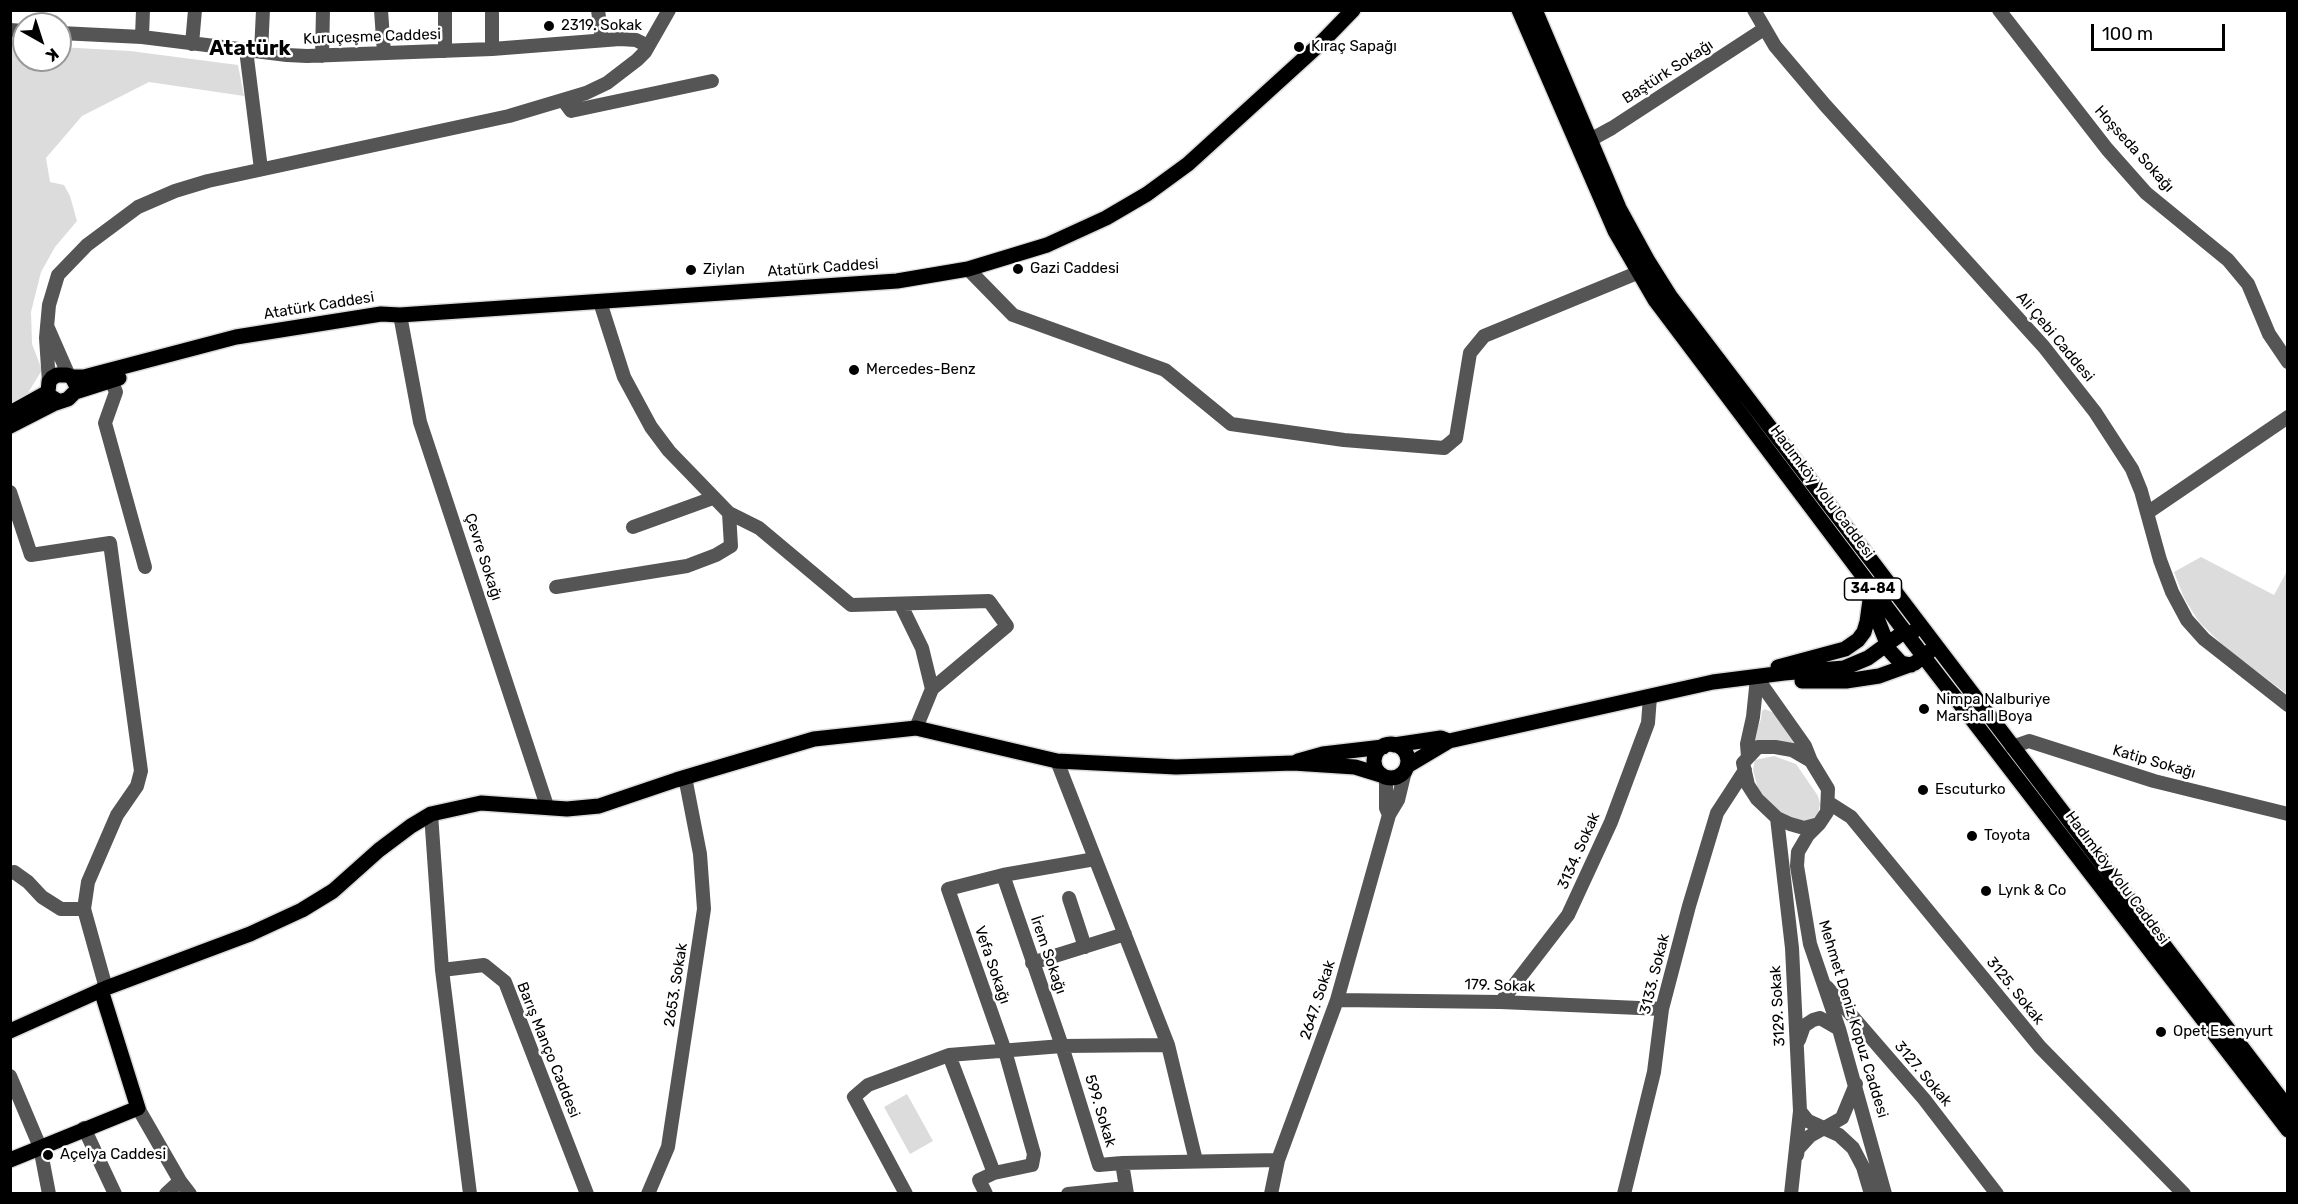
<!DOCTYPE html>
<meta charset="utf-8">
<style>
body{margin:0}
#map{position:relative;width:2298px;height:1204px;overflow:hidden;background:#fff;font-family:Rubik,sans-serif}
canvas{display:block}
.frame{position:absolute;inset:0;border:12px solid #000;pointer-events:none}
.north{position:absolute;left:12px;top:12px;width:60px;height:60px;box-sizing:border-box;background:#fff;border:2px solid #999;border-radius:50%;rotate:141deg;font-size:16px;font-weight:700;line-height:24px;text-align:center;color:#000}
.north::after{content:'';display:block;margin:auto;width:21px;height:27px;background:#000;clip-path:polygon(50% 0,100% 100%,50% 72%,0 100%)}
.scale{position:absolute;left:2091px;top:24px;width:134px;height:27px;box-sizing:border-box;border:3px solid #000;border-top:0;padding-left:8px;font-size:18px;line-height:21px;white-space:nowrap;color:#000;-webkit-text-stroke:4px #fff;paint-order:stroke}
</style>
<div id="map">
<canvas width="2298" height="1204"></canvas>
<div class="frame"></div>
<div class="north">K</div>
<div class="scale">100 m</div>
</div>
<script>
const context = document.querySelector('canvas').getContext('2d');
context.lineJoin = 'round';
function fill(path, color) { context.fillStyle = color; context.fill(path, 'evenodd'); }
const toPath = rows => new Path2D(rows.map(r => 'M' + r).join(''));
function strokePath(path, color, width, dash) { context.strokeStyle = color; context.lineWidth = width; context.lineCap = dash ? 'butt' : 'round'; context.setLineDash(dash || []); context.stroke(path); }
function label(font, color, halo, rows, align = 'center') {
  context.font = font + ' Rubik,sans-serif'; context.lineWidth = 5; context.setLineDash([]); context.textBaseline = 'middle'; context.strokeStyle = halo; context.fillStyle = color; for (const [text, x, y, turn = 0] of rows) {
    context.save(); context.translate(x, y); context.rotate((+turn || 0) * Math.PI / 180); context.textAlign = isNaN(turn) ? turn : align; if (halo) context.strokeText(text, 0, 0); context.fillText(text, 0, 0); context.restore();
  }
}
const green = toPath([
 [10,43,24,44,24,60,60,60,60,47,130,51,238,65,244,96,149,82,82,116,46,158,50,182,64,185,70,196,77,221,55,247,41,272,31,312,32,344,42,370,26,396,11,403],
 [2201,557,2274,595,2287,571,2287,694,2228,650,2199,622,2184,598,2174,572],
 [1765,709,1774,713,1798,749,1751,744,1761,719,1762,711],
 [1774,756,1796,764,1818,796,1820,804,1818,815,1810,821,1797,823,1772,807,1758,789,1753,770,1755,760],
 [907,1094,933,1141,910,1154,884,1107]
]);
const minor = toPath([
 [381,10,384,53],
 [445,10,445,51],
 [492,10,492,49],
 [598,10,602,40],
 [1754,10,1775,46,1825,105,2044,347,2095,412,2132,469,2141,491,2160,560,2172,592,2187,620,2204,639,2288,705],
 [1999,10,2107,149,2146,193,2228,260,2248,284,2269,334,2288,362],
 [10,30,24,31],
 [60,33,142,37,287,55,307,56,492,49,620,39,636,40,648,46],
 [142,37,143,10],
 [192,44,195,10],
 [246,50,261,169],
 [261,52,263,10],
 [322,56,323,10],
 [563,100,571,111,712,81],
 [1590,140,1612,128,1764,29],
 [968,269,1013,315,1165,370,1231,424,1344,440,1444,448,1456,438,1470,353,1484,336,1637,273],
 [600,302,624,377,651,427,669,451,729,513,759,528,851,605,989,601,1007,626,932,689,916,728],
 [400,315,420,422,547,806],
 [48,328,69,376],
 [111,380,116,392,105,423,145,567],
 [49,382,46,338,49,305,58,275,87,245,138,207,175,191,208,181,509,116,586,93,607,83,637,60,645,52,669,10],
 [10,492,31,555,110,543,141,771,137,786,117,815,88,882,84,909,106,988],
 [2147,513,2288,417],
 [633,527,713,498],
 [556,587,687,566,716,555,731,546,729,513],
 [901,605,922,648,932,689],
 [1757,678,1805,746,1811,761],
 [1758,747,1775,747,1792,750,1811,761,1828,789,1827,812,1819,824,1804,828,1790,824,1777,818,1757,799,1748,785,1743,763,1758,747],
 [2012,747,2029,741,2154,781,2288,814],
 [1748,757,1747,744,1753,717,1757,678],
 [1057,761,1168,1045,1196,1161],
 [1386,777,1386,808,1389,815],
 [1829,803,1851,817,2040,1047,2184,1194],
 [431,814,442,970,470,1194],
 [1777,818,1792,948,1800,1111,1791,1194],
 [1819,824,1808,835,1798,852,1797,866,1810,944,1839,1029,1885,1194],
 [10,873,14,872,28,882,42,897,61,909,84,909],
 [1003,875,1062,1046,1099,1165,1122,1163],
 [1069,898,1085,947],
 [1032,963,1125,934],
 [442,970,484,965,505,982,587,1194],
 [1827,987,1924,1099,1997,1194],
 [1337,1000,1501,1002,1662,1009],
 [1501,1002,1568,915,1611,822,1648,723,1650,697],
 [1799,1040,1804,1026,1813,1020,1820,1018,1839,1029],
 [949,1055,994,1173,1032,1165,1034,1154,1005,1051,948,889,1003,875,1095,859],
 [10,1076,40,1147,49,1194],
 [138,1108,180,1181,190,1194],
 [1800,1111,1808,1121,1839,1135,1853,1148,1863,1167,1871,1194],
 [84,1128,115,1194],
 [1797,1155,1798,1149,1810,1136,1842,1118,1856,1084],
 [166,1194,180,1181],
 [648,1194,668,1147,704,909,700,854,685,777],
 [906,1194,854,1097,868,1085,949,1055,1062,1046,1168,1045],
 [986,1194,979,1180,994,1173],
 [1068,1194,1126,1188],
 [1127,1194,1122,1163,1278,1160],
 [1271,1194,1278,1160,1337,1000,1389,815,1398,800,1405,771],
 [1624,1194,1654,1072,1662,1009,1689,906,1717,813,1745,770]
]);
const major = toPath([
 [1519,10,1615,231,1655,300,1924,657,2288,1130],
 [1535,10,1619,208,1648,261,1670,296,2288,1108],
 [72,377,84,377,236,337,381,314,400,315,897,281,968,269,1047,245,1106,218,1147,194,1188,164,1321,43,1353,10],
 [58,401,50,396,48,392,49,382,52,378,57,375,67,375,72,377,76,385],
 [10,413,48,392],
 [10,426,53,404,68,399,75,392,119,378],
 [1871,603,1890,651,1901,663,1911,665],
 [1778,667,1845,649,1858,640,1864,632,1867,622,1870,600,1867,581],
 [1802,681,1846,681,1879,676,1915,663,1930,651],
 '1374 761a17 17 0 1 1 34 0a17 17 0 1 1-34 0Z',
 [1394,745,1441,738,1449,741],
 [1298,761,1323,754,1383,747],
 [1407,766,1449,741,1713,682,1784,673,1844,668,1868,658,1901,634,1913,632],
 [10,1031,106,988,250,934,302,910,333,891,379,850,411,826,431,814,481,803,567,809,599,806,676,780,814,739,916,728,1057,761,1176,767,1293,763,1355,767,1381,775],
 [10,1160,138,1108,101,990]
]);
const markers = [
 [549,26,6,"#000"],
 [1299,47,6,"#000"],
 [1018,269,6,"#000"],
 [691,270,6,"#000"],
 [854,370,6,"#000"],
 [1924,709,6,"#000"],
 [1923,790,6,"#000"],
 [1972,836,6,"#000"],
 [1986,891,6,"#000"],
 [2161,1032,6,"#000"],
 [48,1155,6,"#000"]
];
const shields = [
 [1873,589,57]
];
const shieldNames = [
 ["34-84",1873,589]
];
const poiNames = [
 ["2319. Sokak",561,26],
 ["Kıraç Sapağı",1311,47],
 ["Gazi Caddesi",1030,269],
 ["Ziylan",703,270],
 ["Mercedes-Benz",866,370],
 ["Nimpa Nalburiye",1936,700],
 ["Marshall Boya",1936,717],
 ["Escuturko",1935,790],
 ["Toyota",1984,836],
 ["Lynk & Co",1998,891],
 ["Opet Esenyurt",2173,1032],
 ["Açelya Caddesi",60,1155]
];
const streetNames = [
 ["Kuruçeşme Caddesi",372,37,-2],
 ["Baştürk Sokağı",1668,72,-33],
 ["Hoşseda Sokağı",2134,149,48],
 ["Atatürk Caddesi",823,268,-4],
 ["Atatürk Caddesi",319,306,-9],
 ["Ali Çebi Caddesi",2055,337,50],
 ["Hadımköy Yolu Caddesi",1822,492,53],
 ["Çevre Sokağı",483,557,72],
 ["Katip Sokağı",2154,762,16],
 ["3134. Sokak",1579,851,-66],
 ["Hadımköy Yolu Caddesi",2117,878,53],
 ["İrem Sokağı",1048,955,71],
 ["Vefa Sokağı",992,965,71],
 ["3133. Sokak",1655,974,-76],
 ["2653. Sokak",676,985,-81],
 ["179. Sokak",1500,986,2],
 ["3125. Sokak",2015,991,51],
 ["2647. Sokak",1318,1000,-72],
 ["3129. Sokak",1778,1006,-93],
 ["Mehmet Deniz Kopuz Caddesi",1853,1019,73],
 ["Barış Manço Caddesi",548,1050,68],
 ["3127. Sokak",1923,1074,50],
 ["599. Sokak",1100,1111,73]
];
const districtNames = [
 ["Atatürk",250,49]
];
fill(green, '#dcdcdc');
strokePath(major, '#dbdbdb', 18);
strokePath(minor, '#555', 14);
strokePath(major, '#000', 15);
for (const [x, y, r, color] of markers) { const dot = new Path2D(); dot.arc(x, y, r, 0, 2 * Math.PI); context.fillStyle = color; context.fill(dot); strokePath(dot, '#fff', 2); }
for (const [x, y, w] of shields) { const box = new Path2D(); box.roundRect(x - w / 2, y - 11, w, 22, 4.5); context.fillStyle = '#fff'; context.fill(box); strokePath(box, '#000', 1.5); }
label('bold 14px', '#000', null, shieldNames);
label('15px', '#000', '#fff', poiNames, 'left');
label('15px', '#000', '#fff', streetNames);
label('bold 21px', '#000', '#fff', districtNames);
</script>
